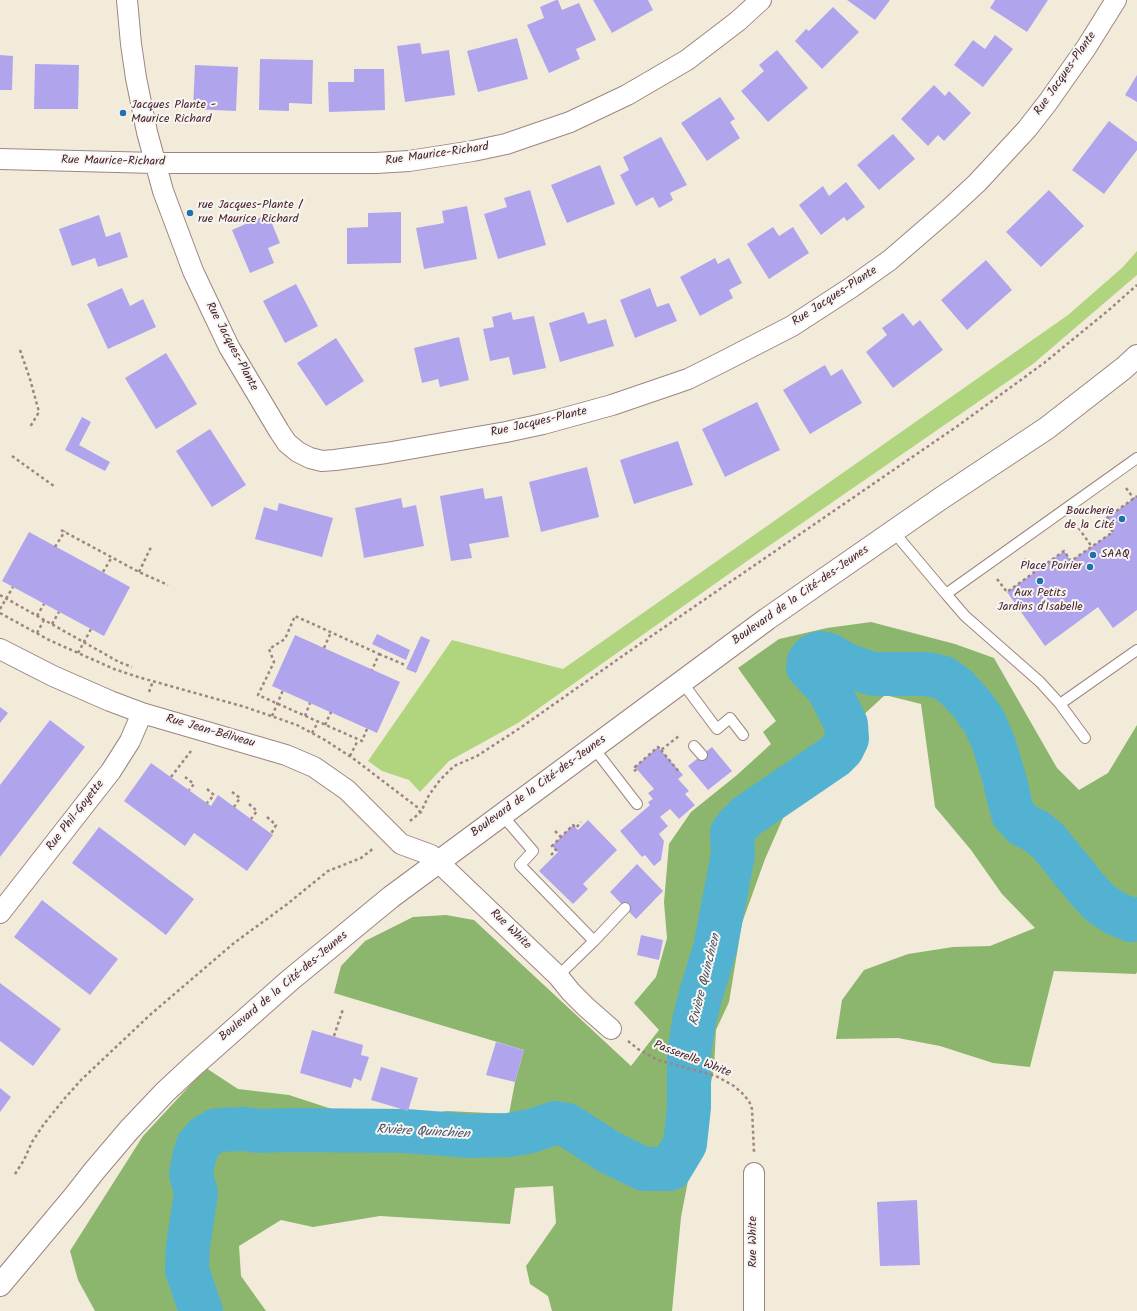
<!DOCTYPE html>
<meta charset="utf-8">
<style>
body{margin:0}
canvas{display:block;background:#f2ebda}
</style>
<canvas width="1137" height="1311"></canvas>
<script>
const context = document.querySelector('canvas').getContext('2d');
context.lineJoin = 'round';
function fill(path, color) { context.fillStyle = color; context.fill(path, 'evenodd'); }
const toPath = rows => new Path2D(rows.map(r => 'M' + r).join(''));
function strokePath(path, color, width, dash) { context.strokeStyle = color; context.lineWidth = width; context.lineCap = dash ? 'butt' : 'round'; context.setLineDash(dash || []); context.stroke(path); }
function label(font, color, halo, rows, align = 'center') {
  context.font = font + ' Kalam,sans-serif'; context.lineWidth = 4; context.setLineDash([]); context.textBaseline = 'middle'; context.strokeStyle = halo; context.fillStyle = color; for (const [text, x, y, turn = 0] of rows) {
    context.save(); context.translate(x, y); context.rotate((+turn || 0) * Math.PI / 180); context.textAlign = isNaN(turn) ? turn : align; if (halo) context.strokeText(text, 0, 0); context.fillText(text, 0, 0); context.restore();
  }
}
const green = toPath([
 [1137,251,1137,275,1033,364,750,559,518,723,449,761,420,792,409,780,382,771,368,761,452,640,563,669,1068,315,1123,267]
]);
const forest = toPath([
 [871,622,955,644,994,658,1057,768,1079,790,1108,773,1137,725,1137,972,1136,974,1054,971,1030,1067,993,1063,940,1046,898,1038,836,1039,842,1000,864,970,908,954,953,947,990,946,1035,928,1002,894,971,850,935,807,921,704,885,695,859,719,866,739,838,780,787,809,765,859,742,923,729,1002,716,1030,714,1067,709,1093,693,1155,681,1217,672,1311,552,1311,548,1296,530,1284,526,1266,556,1223,553,1186,515,1188,510,1224,380,1216,313,1227,281,1220,239,1246,241,1276,266,1311,95,1311,78,1280,70,1251,143,1136,206,1068,238,1089,289,1095,341,1112,382,1109,411,1116,447,1111,509,1114,515,1082,524,1050,334,993,341,966,365,941,413,917,446,915,474,920,631,1066,659,1030,634,1003,656,977,667,938,664,902,669,844,691,812,737,775,771,744,763,732,776,721,738,668,779,639,827,628]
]);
const river = toPath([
 [201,1311,187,1270,188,1246,196,1193,191,1174,194,1158,198,1145,205,1137,217,1130,245,1129,258,1131,289,1130,405,1131,471,1136,509,1135,531,1131,555,1123,567,1125,609,1152,644,1169,670,1169,685,1144,689,1107,689,1054,694,1021,701,994,715,948,733,855,732,833,737,826,747,816,835,756,842,749,847,739,846,724,828,688,808,667,809,661,813,656,820,653,829,655,846,665,873,674,927,674,944,678,956,687,971,703,984,721,994,744,1005,781,1010,803,1013,814,1023,825,1036,831,1048,841,1087,889,1101,904,1115,913,1131,920,1137,919]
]);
const building = toPath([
 [556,0,558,0,562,10,579,3,596,40,576,49,580,59,549,73,527,25,544,18,540,7],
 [593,0,648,0,653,10,612,33],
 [847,0,890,0,875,20],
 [995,0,1048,0,1027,32,990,8],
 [833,7,859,32,822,69,795,41,806,29,809,31],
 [995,35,1013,49,983,87,954,65,973,40,985,49],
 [517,38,528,79,478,92,467,51],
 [420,43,422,54,449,50,455,95,405,102,397,46],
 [777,50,808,88,768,122,741,91,764,71,759,65],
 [0,55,13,56,12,90,0,90],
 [260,59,313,60,312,104,289,103,289,111,259,110],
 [35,64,79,65,78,109,34,109],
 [195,65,238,67,236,111,193,109],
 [354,69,384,69,385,110,329,112,328,82,354,82],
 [1137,75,1137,102,1125,95],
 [934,85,945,96,949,91,971,113,944,141,938,135,928,146,901,119],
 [720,97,735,119,730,122,740,138,707,161,681,123],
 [1109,121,1137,142,1137,150,1104,194,1072,170],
 [893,134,915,159,879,190,857,165],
 [661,137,687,185,670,193,673,200,659,208,653,197,636,206,620,175,629,170,623,157],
 [600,165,615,204,567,223,551,185],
 [846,182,865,207,847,221,844,217,821,235,799,205,823,186,829,196],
 [530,190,546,245,498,259,484,214,507,207,504,198],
 [1049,190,1084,226,1041,267,1006,232],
 [467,206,477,259,424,269,416,228,444,223,442,211],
 [401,212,401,263,347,264,347,228,368,227,368,213],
 [268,214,280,243,268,248,274,263,250,273,232,230],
 [99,215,106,237,120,232,128,257,98,267,95,258,72,266,59,229],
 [773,227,779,236,793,227,809,253,769,279,747,244],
 [715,258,718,264,729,258,742,283,729,290,733,298,700,316,680,277],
 [986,260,1012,290,967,330,941,300],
 [296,284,318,326,285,343,263,301],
 [122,288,130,306,143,299,156,327,108,349,87,304],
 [650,288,657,307,669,303,677,321,635,338,620,300],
 [511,312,513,320,534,316,546,368,513,375,509,357,490,361,483,329,494,327,492,317],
 [584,312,588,324,606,319,614,346,560,362,549,323],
 [903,313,913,326,920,320,943,350,893,388,866,352,887,335,882,328],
 [459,337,469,380,440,387,438,379,422,383,414,348],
 [336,338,364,381,326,406,297,363],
 [166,353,197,404,156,429,125,378],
 [825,365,831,376,842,369,862,403,810,434,783,390],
 [757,402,780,450,725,477,702,429],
 [82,417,91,422,79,445,110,462,105,471,65,450],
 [210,429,246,485,212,507,176,451],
 [678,441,693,485,634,504,620,460],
 [587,467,599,517,541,532,529,482],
 [483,488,485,499,502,496,509,537,469,544,472,558,451,561,440,496],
 [1137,496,1137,610,1113,628,1098,607,1045,646,1007,592,1064,551,1071,561,1113,532,1104,520],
 [401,498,403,508,416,505,424,546,364,558,355,508],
 [279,503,333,518,322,557,255,539,264,507,277,511],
 [29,532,130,587,104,636,2,581],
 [377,634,410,650,406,660,372,644],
 [295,635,400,682,377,733,272,686],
 [421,636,430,640,416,673,406,669],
 [0,707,8,713,0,723],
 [50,720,85,747,0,857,0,785],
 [658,747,683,775,678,779,689,791,685,794,695,805,679,819,670,809,660,817,668,826,659,834,664,841,661,860,654,866,645,855,642,857,620,831,650,805,648,802,653,799,648,793,654,789,635,767],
 [712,747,732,771,708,790,688,766],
 [151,763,211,806,218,795,273,835,247,871,194,833,185,846,124,801],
 [588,820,617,850,583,884,588,889,573,904,539,871,558,852,552,846,573,825,578,830],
 [99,827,194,899,166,935,72,863],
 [637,864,663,891,636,919,610,892],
 [42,900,118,959,90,995,14,937],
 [641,935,663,940,659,960,637,955],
 [0,983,61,1029,33,1066,0,1041],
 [312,1030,363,1045,361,1055,369,1057,361,1081,354,1078,351,1088,300,1073],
 [496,1042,524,1050,515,1082,486,1075],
 [381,1067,418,1078,408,1111,371,1100],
 [0,1088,11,1097,0,1112],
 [917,1200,920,1265,880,1266,877,1202]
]);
const path = toPath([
 [20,350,30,379,39,412,30,427],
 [12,456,54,486],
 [1126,488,1134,499],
 [1075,523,1092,547],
 [61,530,139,572,168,585],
 [55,547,65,531],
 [1024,559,1035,573],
 [103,572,112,557],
 [139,572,152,545],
 [997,579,1007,592,1064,551,1071,561,1113,532,1104,520,1137,496],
 [0,595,119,662,132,667],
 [0,609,13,587],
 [0,613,49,640,114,669,138,677,245,707,297,725,325,740,354,759,417,807,420,812],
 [37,616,44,604],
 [52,624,59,612],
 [37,633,44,620],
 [324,648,331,632],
 [78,653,91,629],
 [379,654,405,665],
 [149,692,153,681],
 [272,716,283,690],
 [305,716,310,703],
 [325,725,331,712],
 [367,729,362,741,258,695,274,662,269,649,285,639,295,616,379,654,372,670],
 [312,733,318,722],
 [661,750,679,772],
 [350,756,358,740],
 [634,771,637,769,635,767,658,747,661,750,679,736],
 [171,777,191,751],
 [185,777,194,784,189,790],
 [207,789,214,795,207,803],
 [232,792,240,798,234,807],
 [249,804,257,811,251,819],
 [267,817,276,825,271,834],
 [410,821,421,812,429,795,440,780,454,766,477,756,520,728,634,648,959,425,1044,363,1110,309,1137,285],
 [555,831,561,837],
 [551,855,556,850,552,846,573,825,576,828,581,822],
 [334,1036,343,1009],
 [628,1041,638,1049,658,1060,716,1076,734,1086,742,1093,749,1101,752,1109,754,1152],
 [15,1174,24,1160,32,1142,44,1124,65,1098,81,1080,151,1014,234,943,286,905,328,871,361,858,374,848]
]);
const service = toPath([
 [893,531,946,594,1137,458],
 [946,594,965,616,1040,682,1060,704,1137,650],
 [682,682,717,729,730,718,743,735],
 [1060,704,1085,738],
 [694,746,702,755],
 [593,747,637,804],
 [502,815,533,851,520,865,594,941,556,978],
 [594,941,625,908]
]);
const minor = toPath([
 [127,0,131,44,136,78,147,132,163,191,193,271,229,347,279,431,287,443,298,452,310,458,322,461,335,460,386,453,506,432,543,424,612,405,688,379,724,361,792,326,852,287,890,260,949,209,977,183,1027,129,1048,102,1086,48,1116,0],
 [0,159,155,163,376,163,409,161,473,151,506,144,570,122,627,95,687,60,738,21,761,0],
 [0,649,53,676,110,701,142,713,286,755,314,767,347,790,401,844,431,855,558,976,571,992,586,1007,611,1029],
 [0,913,111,771,130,741,142,713],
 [754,1311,754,1173]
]);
const secondary = toPath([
 [0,1285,73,1198,95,1170,129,1130,165,1092,193,1066,289,981,391,897,767,619,940,499,1047,428,1124,368,1137,356]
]);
const markers = [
 [123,113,4,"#1f6fb2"],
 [190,213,4,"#1f6fb2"],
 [1122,519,4,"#1f6fb2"],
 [1093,555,4,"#1f6fb2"],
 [1090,567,4,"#1f6fb2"],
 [1040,581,4,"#1f6fb2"]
];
const streetNames = [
 ["Rue Jacques-Plante",1066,74,-55],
 ["Rue Maurice-Richard",437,155,-8],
 ["Rue Maurice-Richard",113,162,1],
 ["Rue Jacques-Plante",835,297,-33],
 ["Rue Jacques-Plante",231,347,62],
 ["Rue Jacques-Plante",539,423,-13],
 ["Boulevard de la Cité-des-Jeunes",801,596,-35],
 ["Rue Jean-Béliveau",210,732,16],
 ["Boulevard de la Cité-des-Jeunes",539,787,-36],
 ["Rue Phil-Goyette",76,816,-52],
 ["Rue White",510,930,44],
 ["Boulevard de la Cité-des-Jeunes",284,987,-40],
 ["Passerelle White",692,1060,21],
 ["Rue White",754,1242,-90]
];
const poiNames = [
 ["Jacques Plante -",131,106],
 ["Maurice Richard",131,120],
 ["rue Jacques-Plante /",198,206],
 ["rue Maurice Richard",198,220],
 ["Boucherie",1114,512,"right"],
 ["de la Cité",1114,526,"right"],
 ["SAAQ",1101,555],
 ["Place Poirier",1082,567,"right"],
 ["Aux Petits",1040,594,"center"],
 ["Jardins d'Isabelle",1040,608,"center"]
];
const waterNames = [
 ["Rivière Quinchien",706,980,-76],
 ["Rivière Quinchien",423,1133,3]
];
fill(green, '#b1d57e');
fill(forest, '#8cb66d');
strokePath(river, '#53b2d2', 44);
fill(building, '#b0a5ed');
strokePath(service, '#9e8582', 12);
strokePath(minor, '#9e8582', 22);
strokePath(secondary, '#9e8582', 24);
strokePath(path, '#9e8582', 2.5, [3, 3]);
strokePath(service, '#fff', 10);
strokePath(minor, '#fff', 20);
strokePath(secondary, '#fff', 22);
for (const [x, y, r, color] of markers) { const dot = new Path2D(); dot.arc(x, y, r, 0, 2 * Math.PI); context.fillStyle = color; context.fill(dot); strokePath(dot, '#f6f6f2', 1.5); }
label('12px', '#4a1f2b', '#f6f6f2', streetNames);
label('12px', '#4a1f2b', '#f6f6f2', poiNames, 'left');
label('italic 13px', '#4d5265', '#f6f6f2', waterNames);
</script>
